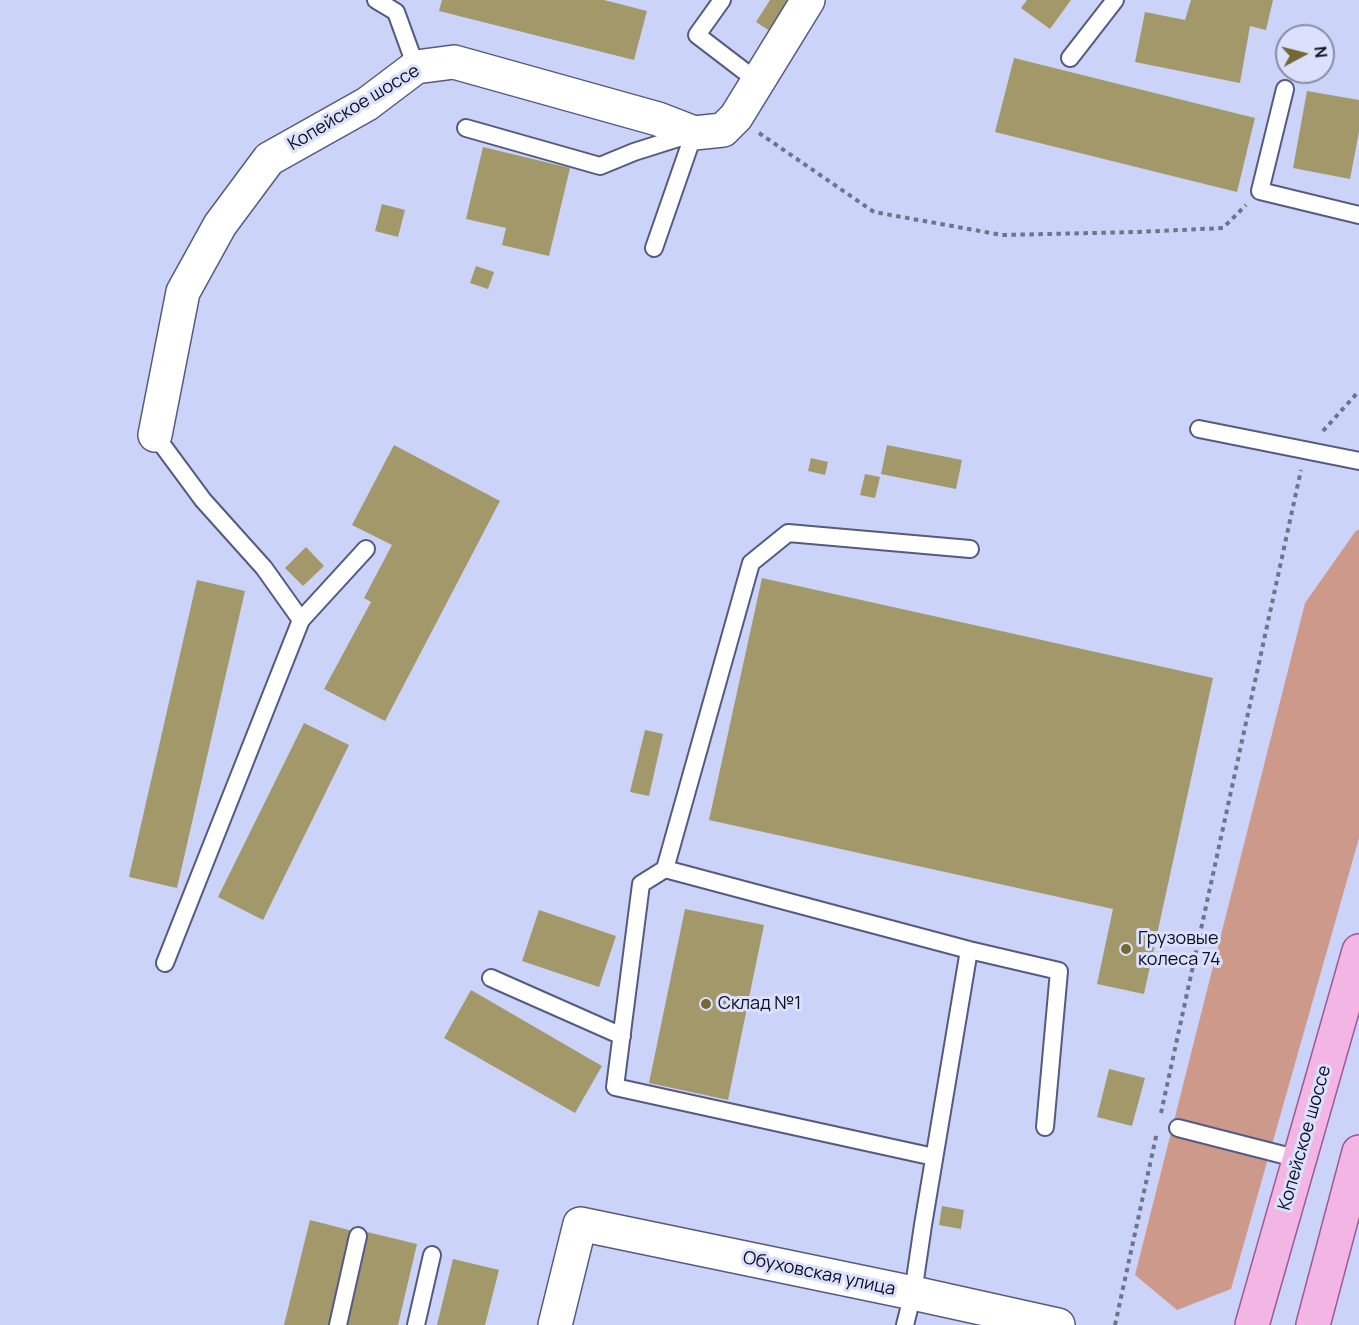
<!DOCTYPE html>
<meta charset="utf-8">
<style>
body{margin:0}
#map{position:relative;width:1359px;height:1325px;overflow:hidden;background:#ccd3f8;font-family:Manrope,sans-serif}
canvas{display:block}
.north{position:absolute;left:1275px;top:24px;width:60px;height:60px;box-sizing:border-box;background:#dbe1fd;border:2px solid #898da4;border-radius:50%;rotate:83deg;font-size:16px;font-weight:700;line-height:24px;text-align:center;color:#0d0f1f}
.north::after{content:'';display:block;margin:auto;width:21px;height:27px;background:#746835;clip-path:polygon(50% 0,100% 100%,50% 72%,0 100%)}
</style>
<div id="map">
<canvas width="1359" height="1325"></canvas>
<div class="north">N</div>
</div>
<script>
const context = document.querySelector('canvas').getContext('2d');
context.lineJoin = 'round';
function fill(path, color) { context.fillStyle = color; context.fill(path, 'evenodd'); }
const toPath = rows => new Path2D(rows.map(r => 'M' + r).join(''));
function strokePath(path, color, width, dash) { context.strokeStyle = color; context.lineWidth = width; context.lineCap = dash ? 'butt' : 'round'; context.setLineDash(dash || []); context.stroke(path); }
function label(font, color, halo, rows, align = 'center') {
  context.font = font + ' Manrope,sans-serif'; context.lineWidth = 6; context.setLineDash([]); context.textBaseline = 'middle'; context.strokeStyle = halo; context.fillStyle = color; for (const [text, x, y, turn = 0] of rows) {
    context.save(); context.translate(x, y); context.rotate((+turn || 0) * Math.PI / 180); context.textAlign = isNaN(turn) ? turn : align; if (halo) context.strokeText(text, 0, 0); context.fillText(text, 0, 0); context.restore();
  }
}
const green = toPath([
 [1359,529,1359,838,1231,1289,1177,1310,1135,1275,1305,603,1355,532]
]);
const building = toPath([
 [442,0,604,0,647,11,634,60,439,11],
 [770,0,799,0,776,35,756,22],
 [1027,0,1071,0,1050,29,1021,8],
 [1191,0,1273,0,1266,30,1250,26,1240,83,1135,62,1145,12,1185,20],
 [1014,58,1255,118,1237,192,995,132],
 [1307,91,1359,100,1359,132,1350,179,1293,168],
 [483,147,570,168,549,256,502,245,506,228,466,219],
 [382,204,405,210,398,237,375,231],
 [476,266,494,272,488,289,470,283],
 [394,445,500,501,385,721,324,689,371,602,364,598,392,545,352,525],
 [887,445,962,460,956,489,881,474],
 [811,458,828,462,825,475,808,471],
 [865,474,880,477,875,498,860,495],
 [306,547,324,566,303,586,285,568],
 [762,578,1213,678,1144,994,1097,984,1113,909,709,820],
 [197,580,245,591,177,888,129,877],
 [304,723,349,745,263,920,218,897],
 [645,730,663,734,649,796,630,792],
 [685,909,764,925,728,1100,649,1083],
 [539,910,616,936,599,987,522,961],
 [471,990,602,1066,575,1113,444,1038],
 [1109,1069,1145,1078,1132,1126,1097,1117],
 [942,1206,964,1210,961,1229,939,1225],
 [310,1220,353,1231,329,1325,284,1325],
 [367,1232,417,1244,398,1325,345,1325],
 [453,1259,499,1270,485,1325,437,1325]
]);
const path = toPath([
 [759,133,874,212,1002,235,1137,232,1223,228,1246,205],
 [1323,431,1359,391],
 [1161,1113,1301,470],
 [1115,1325,1157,1132]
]);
const service = toPath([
 [376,0,396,12,416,67],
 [722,0,697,35,748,74,756,83],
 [1070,58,1115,0],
 [1285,89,1260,191,1359,215],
 [466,128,600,166,634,152,694,133,654,248],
 [1199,429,1359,461],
 [155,435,203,500,264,568,301,620],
 [665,869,969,950,1059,971,1045,1127],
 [165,963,301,620,366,549],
 [491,978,622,1036],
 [1178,1128,1299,1159],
 [934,1157,615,1087,641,884,665,869,751,563,788,533,970,549],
 [338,1325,358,1236],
 [416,1325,432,1255],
 [905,1325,913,1293,923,1225,969,950]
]);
const minor = toPath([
 [155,435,183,292,220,225,269,159,367,104,416,67,454,62,658,119,694,133,723,130,736,117,808,0],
 [555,1325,580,1224,913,1293,1058,1325]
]);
const primary = toPath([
 [1252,1325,1359,951],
 [1313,1325,1359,1152]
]);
const markers = [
 [1126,949,6,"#746835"],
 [706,1004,6,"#746835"]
];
const streetNames = [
 ["Копейское шоссе",354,108,-31],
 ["Копейское шоссе",1305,1138,-74],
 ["Обуховская улица",819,1274,12]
];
const poiNames = [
 ["Грузовые",1138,939],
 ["колеса 74",1138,960],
 ["Склад №1",718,1004]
];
fill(green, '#cd998a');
fill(building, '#a3986a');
strokePath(service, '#545a82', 20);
strokePath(minor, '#545a82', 36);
strokePath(primary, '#9d5b93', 36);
strokePath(path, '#6f738e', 4, [4.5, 4.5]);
strokePath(service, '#fff', 16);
strokePath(minor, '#fff', 33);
strokePath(primary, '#f2b5e4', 33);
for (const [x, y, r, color] of markers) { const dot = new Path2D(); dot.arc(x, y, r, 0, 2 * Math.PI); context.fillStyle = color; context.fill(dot); strokePath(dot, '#dbe1fd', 2); }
label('18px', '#0d0f1f', '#dbe1fd', streetNames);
label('18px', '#0d0f1f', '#dbe1fd', poiNames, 'left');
</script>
